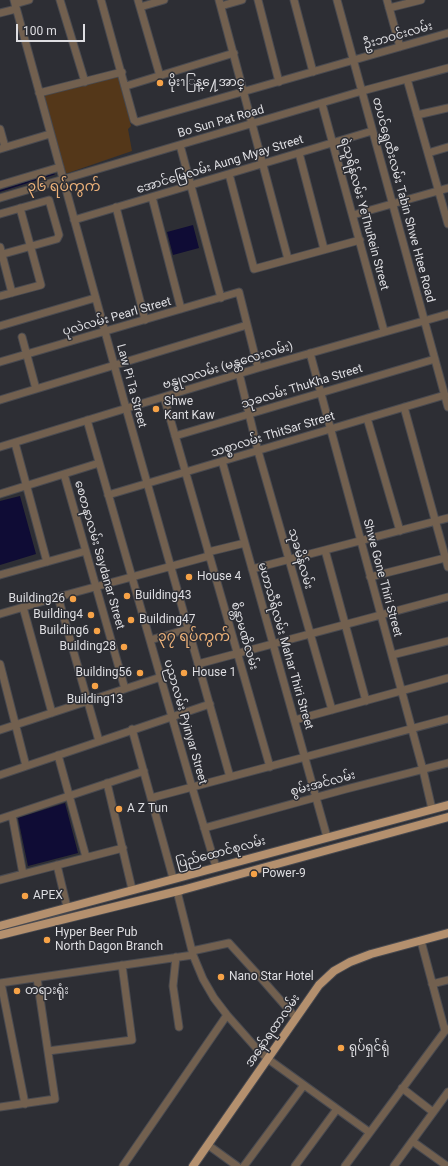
<!DOCTYPE html>
<meta charset="utf-8">
<style>
body{margin:0}
#map{position:relative;width:448px;height:1166px;overflow:hidden;background:#2d2e34;font-family:Roboto,sans-serif}
canvas{display:block}
.scale{position:absolute;left:16px;top:24px;width:69px;height:18px;box-sizing:border-box;border:2px solid #dedee2;border-top:0;padding-left:5px;font-size:12px;line-height:14px;white-space:nowrap;color:#dedee2;-webkit-text-stroke:3px #2d2e34;paint-order:stroke}
</style>
<div id="map">
<canvas width="448" height="1166"></canvas>
<div class="scale">100 m</div>
</div>
<script>
const context = document.querySelector('canvas').getContext('2d');
context.lineJoin = 'round';
function fill(path, color) { context.fillStyle = color; context.fill(path, 'evenodd'); }
const toPath = rows => new Path2D(rows.map(r => 'M' + r).join(''));
function strokePath(path, color, width, dash) { context.strokeStyle = color; context.lineWidth = width; context.lineCap = dash ? 'butt' : 'round'; context.setLineDash(dash || []); context.stroke(path); }
function label(font, color, halo, rows, align = 'center') {
  context.font = font + ' Roboto,"Noto Sans Myanmar",sans-serif'; context.lineWidth = 3; context.setLineDash([]); context.textBaseline = 'middle'; context.strokeStyle = halo; context.fillStyle = color; for (const [text, x, y, turn = 0] of rows) {
    context.save(); context.translate(x, y); context.rotate((+turn || 0) * Math.PI / 180); context.textAlign = isNaN(turn) ? turn : align; if (halo) context.strokeText(text, 0, 0); context.fillText(text, 0, 0); context.restore();
  }
}
const green = toPath([
 [119,75,131,126,128,129,132,151,65,174,44,95]
]);
const water = toPath([
 [193,225,199,248,173,255,167,232],
 [20,496,36,554,0,565,0,501],
 [65,803,78,853,28,866,18,818]
]);
const stream = toPath([
 [0,191,54,174]
]);
const minor = toPath([
 [14,0,126,408,230,777],
 [60,0,85,82],
 [101,0,134,120,137,122,448,33],
 [138,0,160,76],
 [219,0,288,259],
 [258,0,279,82],
 [294,0,313,72],
 [337,0,448,407],
 [387,0,400,47],
 [15,4,29,0],
 [221,6,242,0],
 [140,7,164,0],
 [389,8,421,0],
 [0,13,16,9],
 [407,79,448,224],
 [126,86,234,53],
 [39,93,122,72],
 [322,104,384,331],
 [417,115,448,108],
 [0,129,5,147],
 [180,145,221,298],
 [0,149,50,134],
 [299,153,324,249],
 [428,153,448,147],
 [229,174,254,269,360,240],
 [0,185,60,167],
 [152,197,181,309],
 [0,198,362,91,448,68],
 [116,207,145,320],
 [0,214,49,200,59,235,57,239,0,255],
 [353,215,448,188],
 [74,220,372,131],
 [0,247,12,293],
 [0,296,41,285,20,208],
 [0,326,95,298],
 [22,337,36,389],
 [310,353,423,770,432,809],
 [0,362,239,292,258,368],
 [239,373,258,451,332,710],
 [164,397,270,767],
 [0,400,247,325],
 [404,407,448,567],
 [367,418,400,531],
 [87,420,192,787,216,867],
 [175,436,435,359],
 [15,443,47,562],
 [0,447,258,368,448,314],
 [222,461,327,837],
 [64,474,125,689],
 [0,494,99,463],
 [108,495,445,395],
 [325,550,366,701],
 [208,552,245,543],
 [252,569,448,518],
 [0,575,86,551],
 [370,577,445,558],
 [58,597,99,741],
 [23,607,52,713],
 [0,614,58,597,209,556],
 [150,640,188,629],
 [392,655,448,641],
 [0,664,26,766],
 [198,664,448,597],
 [295,720,448,678],
 [132,729,173,878],
 [0,730,161,677],
 [58,755,86,857],
 [0,775,210,704],
 [107,783,132,889],
 [151,798,448,719],
 [12,815,23,874],
 [0,819,144,771],
 [204,828,346,789,448,763],
 [57,865,67,907],
 [0,880,123,848],
 [177,891,193,955,203,979,214,998,227,1015,258,1050,268,1059,369,1132],
 [421,941,445,1031],
 [192,951,229,943,260,977,296,1018],
 [176,957,173,986,179,1027],
 [0,983,193,955],
 [1,983,25,1104],
 [432,984,448,980],
 [48,1051,132,1040,122,965],
 [402,1088,433,1112],
 [0,1107,55,1099,37,978],
 [412,1141,447,1166],
 [208,1145,237,1166],
 [123,1166,227,1015],
 [244,1166,304,1085],
 [295,1166,337,1109],
 [345,1166,445,1031,448,1029],
 [394,1166,448,1092]
]);
const major = toPath([
 [0,926,448,805],
 [0,935,182,890,448,817],
 [193,1166,319,985,334,971,350,962,371,954,448,933]
]);
const markers = [
 [160,83,4,"#f6a247"],
 [156,409,4,"#f6a247"],
 [189,577,4,"#f6a247"],
 [127,596,4,"#f6a247"],
 [73,599,4,"#f6a247"],
 [91,615,4,"#f6a247"],
 [131,620,4,"#f6a247"],
 [97,631,4,"#f6a247"],
 [124,647,4,"#f6a247"],
 [140,673,4,"#f6a247"],
 [184,673,4,"#f6a247"],
 [95,686,4,"#f6a247"],
 [119,809,4,"#f6a247"],
 [254,874,4,"#f6a247"],
 [25,896,4,"#f6a247"],
 [47,940,4,"#f6a247"],
 [221,977,4,"#f6a247"],
 [17,991,4,"#f6a247"],
 [341,1048,4,"#f6a247"]
];
const streetNames = [
 ["ဦးဘဝင်းလမ်း",398,36,-16],
 ["Bo Sun Pat Road",221,122,-16],
 ["အောင်မြေလမ်း Aung Myay Street",220,165,-17],
 ["တပင်ရွှေထီးလမ်း Tabin Shwe Htee Road",403,200,75],
 ["ရဲသူရိန်လမ်း YeThuRein Street",364,214,75],
 ["ပုလဲလမ်း Pearl Street",117,317,-16],
 ["ဗန္ဓုလလမ်း (မန္တလေးလမ်း)",228,366,-17],
 ["Law Pi Ta Street",131,386,75],
 ["သုခလမ်း ThuKha Street",302,387,-17],
 ["သစ္စာလမ်း ThitSar Street",273,435,-17],
 ["စေတနာလမ်း Saydanar Street",99,555,74],
 ["သုခမိန်လမ်း",300,559,74],
 ["Shwe Gone Thiri Street",382,578,75],
 ["စိန္တာမဏိလမ်း",244,636,74],
 ["မဟာသီရိလမ်း Mahar Thiri Street",285,646,74],
 ["ပညာလမ်း Pyinyar Street",185,722,74],
 ["စွမ်းအင်လမ်း",323,784,-15],
 ["ပြည်ထောင်စုလမ်း",221,853,-15],
 ["အနော်ရထာလမ်း",273,1031,-55]
];
const poiNames = [
 ["မိုးၫြန္႔ေအာင္",168,83],
 ["Shwe",164,402],
 ["Kant Kaw",164,416],
 ["House 4",197,577],
 ["Building43",135,596],
 ["Building26",65,599,"right"],
 ["Building4",83,615,"right"],
 ["Building47",139,620],
 ["Building6",89,631,"right"],
 ["Building28",116,647,"right"],
 ["Building56",132,673,"right"],
 ["House 1",192,673],
 ["Building13",95,700,"center"],
 ["A Z Tun",127,809],
 ["Power-9",262,874],
 ["APEX",33,896],
 ["Hyper Beer Pub",55,933],
 ["North Dagon Branch",55,947],
 ["Nano Star Hotel",229,977],
 ["တရားရုံး",25,991],
 ["ရုပ်ရှင်ရုံ",349,1048]
];
const quarterNames = [
 ["၃၆ ရပ်ကွက်",64,187],
 ["၃၇ ရပ်ကွက်",194,637]
];
fill(green, '#543719');
fill(water, '#0f0c35');
strokePath(stream, '#0f0c35', 1.5);
strokePath(minor, '#494a50', 9);
strokePath(major, '#494a50', 10);
strokePath(minor, '#72604f', 7);
strokePath(major, '#b4906e', 8);
for (const [x, y, r, color] of markers) { const dot = new Path2D(); dot.arc(x, y, r, 0, 2 * Math.PI); context.fillStyle = color; context.fill(dot); strokePath(dot, '#2d2e34', 1.5); }
label('12px', '#dedee2', '#2d2e34', streetNames);
label('12px', '#dedee2', '#2d2e34', poiNames, 'left');
label('14px', '#ecb179', '#2d2e34', quarterNames);
</script>
